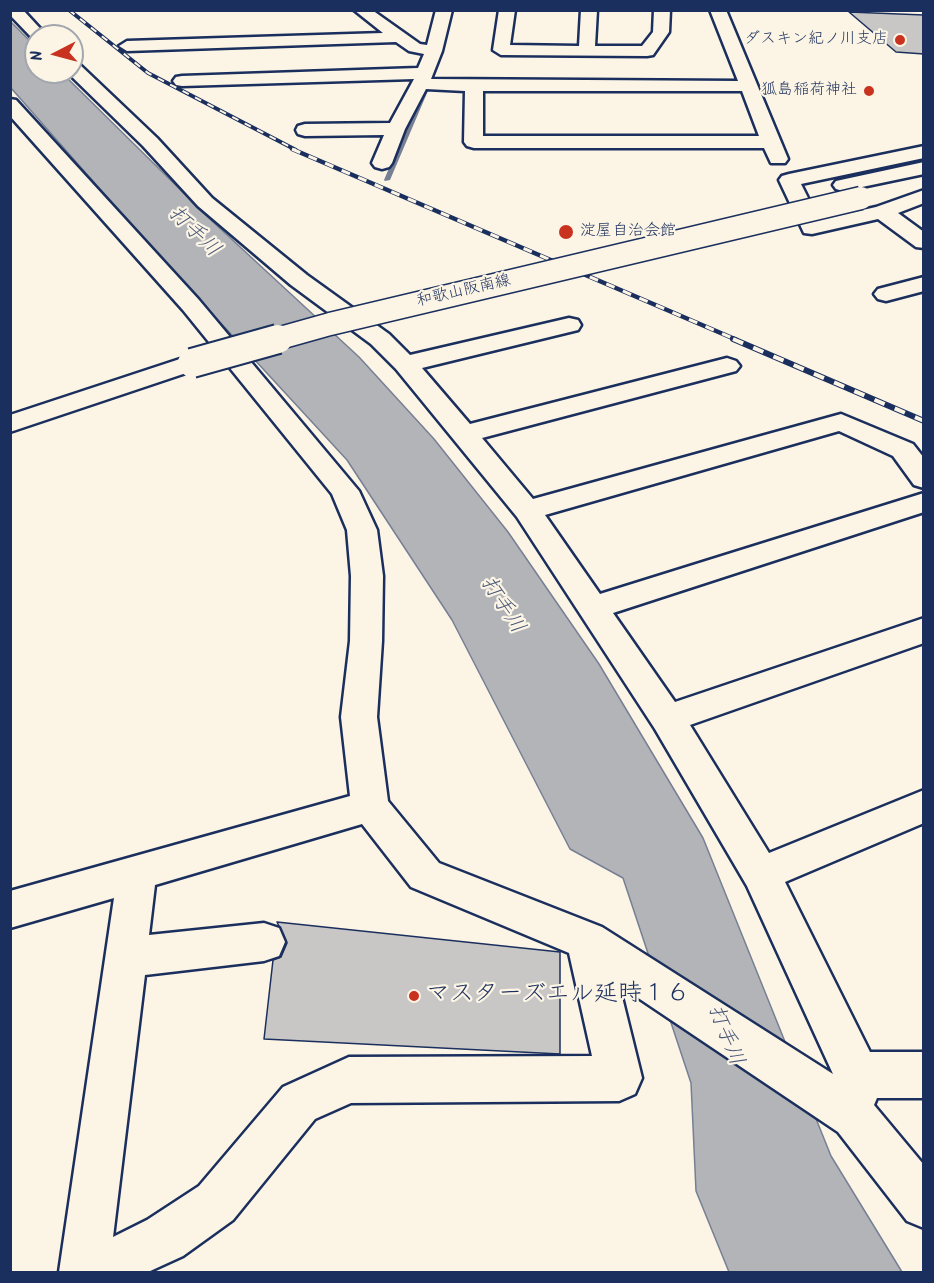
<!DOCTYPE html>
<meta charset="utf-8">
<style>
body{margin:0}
#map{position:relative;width:934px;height:1283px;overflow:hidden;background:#fcf5e5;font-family:Kalam,sans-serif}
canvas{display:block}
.frame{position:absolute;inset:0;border:12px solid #1b2f5e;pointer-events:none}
.north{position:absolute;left:24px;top:24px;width:60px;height:60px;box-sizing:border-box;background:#fcf5e5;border:2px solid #a2a6af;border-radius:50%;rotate:264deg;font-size:16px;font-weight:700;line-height:24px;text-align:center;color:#1b2f5e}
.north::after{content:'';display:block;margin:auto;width:21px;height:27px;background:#c8321e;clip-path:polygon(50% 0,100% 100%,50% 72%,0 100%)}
</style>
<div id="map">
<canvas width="934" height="1283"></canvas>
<div class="frame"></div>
<div class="north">N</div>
</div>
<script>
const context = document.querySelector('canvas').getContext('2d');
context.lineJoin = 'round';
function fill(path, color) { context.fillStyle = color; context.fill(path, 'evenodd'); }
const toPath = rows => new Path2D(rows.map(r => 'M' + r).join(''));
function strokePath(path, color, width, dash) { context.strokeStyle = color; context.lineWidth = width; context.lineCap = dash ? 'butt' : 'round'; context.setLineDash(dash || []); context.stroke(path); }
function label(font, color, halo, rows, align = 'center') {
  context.font = font + ' Kalam,"Klee One",sans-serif'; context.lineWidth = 4.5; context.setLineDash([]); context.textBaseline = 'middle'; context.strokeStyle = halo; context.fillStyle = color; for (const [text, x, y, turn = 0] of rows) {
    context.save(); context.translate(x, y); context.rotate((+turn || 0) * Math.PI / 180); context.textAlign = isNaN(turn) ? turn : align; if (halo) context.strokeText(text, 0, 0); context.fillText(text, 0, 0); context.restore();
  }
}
const water = toPath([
 [10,21,36,47,36,72,61,72,212,221,359,357,434,439,508,532,599,664,703,838,831,1156,902,1272,729,1272,696,1191,691,1083,623,878,570,849,452,620,347,460,158,255,11,88,10,21]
]);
const stream = toPath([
 [449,10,454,10,449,30,446,32,443,30,449,10],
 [430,77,433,79,390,180,385,181,384,180,427,79,430,77]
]);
const building = toPath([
 [849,12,924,15,924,54,896,52,849,12],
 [277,922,560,952,560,1054,264,1039,273,960,281,957,287,943,277,922]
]);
const minor = toPath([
 [10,10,23,10,47,36,36,36,36,40,33,39,10,15,10,10],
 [354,10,372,10,420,44,427,45,436,10,452,10,442,51,431,79,738,81,710,10,726,10,788,159,785,163,771,163,764,148,474,148,467,146,464,142,465,91,426,89,405,129,392,163,389,167,382,169,375,167,372,163,384,135,305,136,298,134,296,130,298,126,305,124,390,123,414,79,182,86,176,85,173,81,176,77,182,76,418,68,424,54,409,51,396,42,127,51,119,46,127,41,383,33,354,10],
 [483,91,742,91,759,136,483,136,483,91],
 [499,10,515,10,510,45,579,46,581,10,597,10,595,46,642,46,653,32,654,10,670,10,669,32,653,55,647,56,501,55,493,50,499,10],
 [72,62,78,63,157,138,212,198,307,275,389,334,410,355,569,318,578,320,581,325,578,330,422,368,470,424,727,358,736,361,740,366,736,371,482,438,533,499,841,414,913,444,924,458,924,488,914,485,893,456,839,431,545,515,600,594,924,493,924,512,613,613,675,702,924,618,924,643,690,725,769,853,924,790,924,823,785,882,870,1052,924,1052,924,1098,877,1098,874,1105,924,1165,924,1228,907,1221,838,1132,619,985,642,1078,635,1094,619,1101,351,1103,315,1119,233,1220,183,1256,148,1272,59,1272,114,898,10,928,10,891,350,796,341,717,350,641,351,576,347,530,332,494,183,310,10,116,10,99,16,100,199,300,359,491,377,530,383,576,382,641,377,717,388,801,439,863,602,927,833,1074,747,886,655,729,517,517,396,369,371,344,291,285,198,206,143,146,67,72,72,72,72,62],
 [362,824,411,887,569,953,592,1056,349,1057,283,1087,199,1186,147,1220,113,1237,145,975,264,961,279,956,285,942,279,928,264,923,149,935,155,885,362,824],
 [924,146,924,158,801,184,819,220,876,207,924,190,924,203,898,213,924,232,924,248,916,247,878,219,812,234,804,233,779,180,782,176,789,174,924,146],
 [924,277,924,291,886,301,878,299,874,294,878,289,924,277]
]);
const major = toPath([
 [924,162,924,174,843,191,836,189,833,185,836,181,924,162],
 [192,355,201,358,205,363,201,368,10,432,10,415,192,355]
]);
const railFar2 = toPath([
 [69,10,148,73,296,150]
]);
const railFar1 = toPath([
 [292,149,737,340]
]);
const rail = toPath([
 [733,339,924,421]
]);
const majorBridgeFar1 = toPath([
 [273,340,330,324,861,198]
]);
const majorBridge = toPath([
 [192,363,278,339]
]);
const markers = [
 [900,40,6,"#c8321e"],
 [869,91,6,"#c8321e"],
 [566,232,8,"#c8321e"],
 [414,996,6,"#c8321e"]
];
const farPoinames = [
 ["ダスキン紀ノ川支店",888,40],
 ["狐島稲荷神社",857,91],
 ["淀屋自治会館",580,232,"left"]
];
const farStreetnames = [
 ["和歌山阪南線",464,292,-13]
];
const waterNames = [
 ["打手川",193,233,44],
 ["打手川",501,606,57],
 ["打手川",724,1036,68]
];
const nearPoinames = [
 ["マスターズエル延時１６",426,996]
];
fill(water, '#b2b4b8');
strokePath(water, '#767f94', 1.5);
fill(stream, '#767f94');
fill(building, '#c8c7c6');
strokePath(building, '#1b2f5e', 1.5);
strokePath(minor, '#1b2f5e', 5);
strokePath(major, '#1b2f5e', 5);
fill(minor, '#fcf5e5');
fill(major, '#fcf5e5');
strokePath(railFar2, '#1b2f5e', 4);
strokePath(railFar1, '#1b2f5e', 4.5);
strokePath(rail, '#1b2f5e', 6);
strokePath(railFar2, '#fcf5e5', 2, [7]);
strokePath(railFar1, '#fcf5e5', 3, [9]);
strokePath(rail, '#fcf5e5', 4, [11]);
strokePath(majorBridgeFar1, '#1b2f5e', 25, []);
strokePath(majorBridge, '#1b2f5e', 32, []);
strokePath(majorBridgeFar1, '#fcf5e5', 22);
strokePath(majorBridge, '#fcf5e5', 28);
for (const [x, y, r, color] of markers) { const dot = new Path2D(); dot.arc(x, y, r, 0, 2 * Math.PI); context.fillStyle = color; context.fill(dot); strokePath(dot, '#fcf5e5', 2); }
label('16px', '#1b2f5e', '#fcf5e5', farPoinames, 'right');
label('16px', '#1b2f5e', '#fcf5e5', farStreetnames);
label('italic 21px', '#485779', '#fcf5e5', waterNames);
label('24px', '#1b2f5e', '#fcf5e5', nearPoinames, 'left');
</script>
